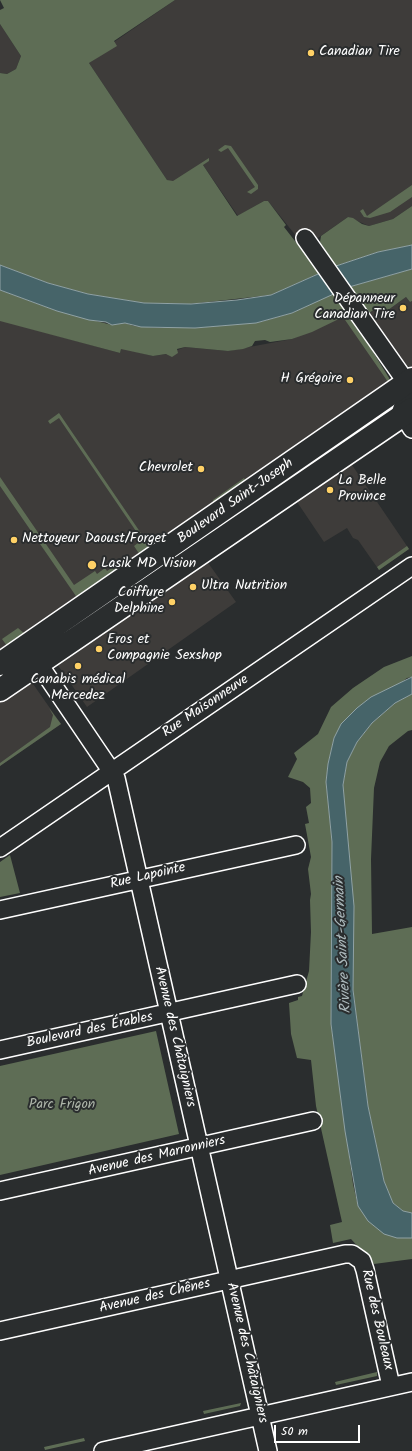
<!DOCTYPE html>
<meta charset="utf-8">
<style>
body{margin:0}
#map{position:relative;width:412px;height:1451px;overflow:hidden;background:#2a2d2e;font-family:Kalam,sans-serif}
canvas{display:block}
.scale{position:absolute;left:274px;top:1425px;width:86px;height:18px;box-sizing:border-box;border:2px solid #fff;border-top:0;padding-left:5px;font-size:12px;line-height:14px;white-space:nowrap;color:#fff;-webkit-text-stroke:3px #2a2d2e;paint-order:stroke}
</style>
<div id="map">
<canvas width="412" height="1451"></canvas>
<div class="scale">50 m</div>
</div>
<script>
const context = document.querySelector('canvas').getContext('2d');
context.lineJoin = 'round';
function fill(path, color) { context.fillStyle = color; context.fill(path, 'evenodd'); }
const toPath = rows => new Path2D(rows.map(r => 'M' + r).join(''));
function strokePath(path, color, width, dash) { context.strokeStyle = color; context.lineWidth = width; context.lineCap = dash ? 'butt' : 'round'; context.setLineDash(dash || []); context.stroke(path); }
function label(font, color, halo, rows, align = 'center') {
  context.font = font + ' Kalam,sans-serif'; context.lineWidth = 4; context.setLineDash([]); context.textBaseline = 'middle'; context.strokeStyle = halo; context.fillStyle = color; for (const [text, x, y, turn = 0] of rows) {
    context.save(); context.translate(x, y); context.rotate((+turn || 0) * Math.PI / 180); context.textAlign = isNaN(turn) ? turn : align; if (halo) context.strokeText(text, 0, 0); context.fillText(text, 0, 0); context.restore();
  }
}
const built = toPath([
 [175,0,412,0,412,206,393,219,369,226,348,217,305,247,268,201,264,201,238,216,203,165,175,185,167,180,89,63,108,50,114,42],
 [0,24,21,56,16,69,7,74,0,73],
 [406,297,410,302,412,301,412,368,402,364,368,314,378,306,384,313],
 [348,313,389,378,390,383,0,651,0,320,120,353,121,348,153,356,167,354,185,347,228,351,292,339],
 [350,462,409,549,379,570,358,540,353,538,347,528,324,542,295,499],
 [206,560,236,602,87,707,57,664],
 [31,681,61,724,0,766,0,702]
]);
const green = toPath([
 [0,0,175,0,114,41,117,46,89,63,167,180,173,181,209,158,209,161,203,165,237,216,264,201,268,201,286,225,284,227,320,273,271,295,190,304,144,303,88,294,48,283,0,265,0,73,7,74,16,69,21,56,0,24,0,10,4,8],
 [225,145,231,146,258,185,258,189,251,194,247,192,255,187,228,148,221,152,218,150],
 [412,185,412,197,390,212,370,218,364,217,360,211,363,209,367,216],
 [412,206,412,245,378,252,336,266,320,242,321,236,348,217,353,218,362,224,369,226,393,219],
 [412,269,412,301,410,302,406,297,384,313,378,307,369,313,380,328,378,329,349,287],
 [0,290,57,311,112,325,125,323,134,326,162,328,167,326,195,328,260,322,292,313,334,293,354,321,389,378,390,383,333,423,331,421,388,382,343,317,312,332,292,339,270,342,265,340,255,341,252,346,243,349,228,351,185,347,177,349,178,353,172,357,166,354,153,356,121,349,120,353,0,321],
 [59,413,151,548,140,555,134,546,142,540,59,418,50,424,48,421],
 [0,477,74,585,95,571,97,574,105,568,107,571,124,560,127,564,78,599,0,486],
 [244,478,246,482,212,506,213,500],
 [407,546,409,549,379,570,377,567],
 [18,628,25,634,7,646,2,639],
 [412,656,412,677,407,678,334,738,328,764,326,782,332,842,331,1024,353,1184,358,1206,397,1238,412,1238,412,1259,374,1264,351,1239,333,1243,330,1225,342,1222,316,1106,311,1060,297,1058,291,1034,289,1003,298,1000,298,997,302,996,309,971,311,932,310,900,311,894,308,869,311,857,305,824,309,823,306,807,311,803,310,788,303,782,288,777,297,759,294,753,318,734,331,707,353,688,384,667],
 [412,694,412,730,408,731,389,746,380,762,374,788,371,859,372,934,412,927,412,1213,403,1211,393,1203,384,1181,368,1106,353,990,343,785,347,762,357,742,372,723,395,703],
 [49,708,61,724,0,766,0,763,50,727,53,715],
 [10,855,20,893,0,897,0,862],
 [156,1031,179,1134,0,1175,0,1066],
 [377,1372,377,1376,336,1385,335,1382],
 [241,1403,240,1406,204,1414,203,1411],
 [84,1438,85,1441,45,1450,44,1447]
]);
const water = toPath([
 [412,245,412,269,349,287,292,313,256,323,195,328,141,327,125,323,112,325,106,322,89,320,57,311,0,290,0,265,48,283,88,294,144,303,191,304,237,300,271,295,336,266,378,252,412,245],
 [412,677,412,694,395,703,372,723,357,742,347,762,343,785,354,906,353,990,368,1106,384,1181,393,1203,403,1211,412,1213,412,1238,397,1238,384,1234,368,1221,358,1206,345,1131,331,1024,332,842,326,782,328,764,334,738,341,724,357,708,371,697,412,677]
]);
const minor = toPath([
 [305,238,407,383,409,389,401,411,412,429],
 [32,654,116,778,268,1451],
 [0,848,412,566],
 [0,910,296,845],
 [0,1050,297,984],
 [0,1191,313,1121],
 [0,1331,345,1254,352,1254,362,1261,365,1270,391,1386],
 [103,1451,412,1382]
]);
const major = toPath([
 [0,664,412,379],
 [0,690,412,409]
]);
const markers = [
 [311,53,4,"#ffd166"],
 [403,308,4,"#ffd166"],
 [350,380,4,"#ffd166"],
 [201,469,4,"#ffd166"],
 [330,490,4,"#ffd166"],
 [14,540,4,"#ffd166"],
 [92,565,5,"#ffd166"],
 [193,587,4,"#ffd166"],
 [172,602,4,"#ffd166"],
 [99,649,4,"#ffd166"],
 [78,666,4,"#ffd166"]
];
const poiNames = [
 ["Canadian Tire",319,53],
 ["Dépanneur",395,300,"right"],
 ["Canadian Tire",395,316,"right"],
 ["H Grégoire",342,380,"right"],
 ["Chevrolet",193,469,"right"],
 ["La Belle",338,482],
 ["Province",338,498],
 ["Nettoyeur Daoust/Forget",22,540],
 ["Lasik MD Vision",101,565],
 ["Ultra Nutrition",201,587],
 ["Coiffure",164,594,"right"],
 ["Delphine",164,610,"right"],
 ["Eros et",107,641],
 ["Compagnie Sexshop",107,657],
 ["Canabis médical",78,681,"center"],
 ["Mercedez",78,697,"center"]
];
const streetNames = [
 ["Boulevard Saint-Joseph",236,502,-35],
 ["Rue Maisonneuve",206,707,-34],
 ["Rue Lapointe",148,877,-13],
 ["Boulevard des Érables",90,1031,-12],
 ["Avenue des Châtaigniers",174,1037,77],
 ["Avenue des Marronniers",157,1157,-13],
 ["Avenue des Chênes",155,1297,-13],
 ["Rue des Bouleaux",376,1320,77],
 ["Avenue des Châtaigniers",246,1353,77]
];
const parkNames = [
 ["Parc Frigon",62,1106]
];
const waterNames = [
 ["Rivière Saint-Germain",344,945,-93]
];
fill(built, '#3e3c3a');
fill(green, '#5e6d55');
fill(water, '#466469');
strokePath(water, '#90a2a5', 1);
strokePath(minor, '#fff', 20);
strokePath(major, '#fff', 25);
strokePath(minor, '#2a2d2e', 17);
strokePath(major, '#2a2d2e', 22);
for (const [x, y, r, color] of markers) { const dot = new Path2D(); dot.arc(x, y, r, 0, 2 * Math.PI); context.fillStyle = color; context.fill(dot); strokePath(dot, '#2a2d2e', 1.5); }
label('14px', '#fff', '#2a2d2e', poiNames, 'left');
label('14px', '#fff', '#2a2d2e', streetNames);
label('14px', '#aeb6aa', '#2a2d2e', parkNames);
label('italic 15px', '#acb9bc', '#2a2d2e', waterNames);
</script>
